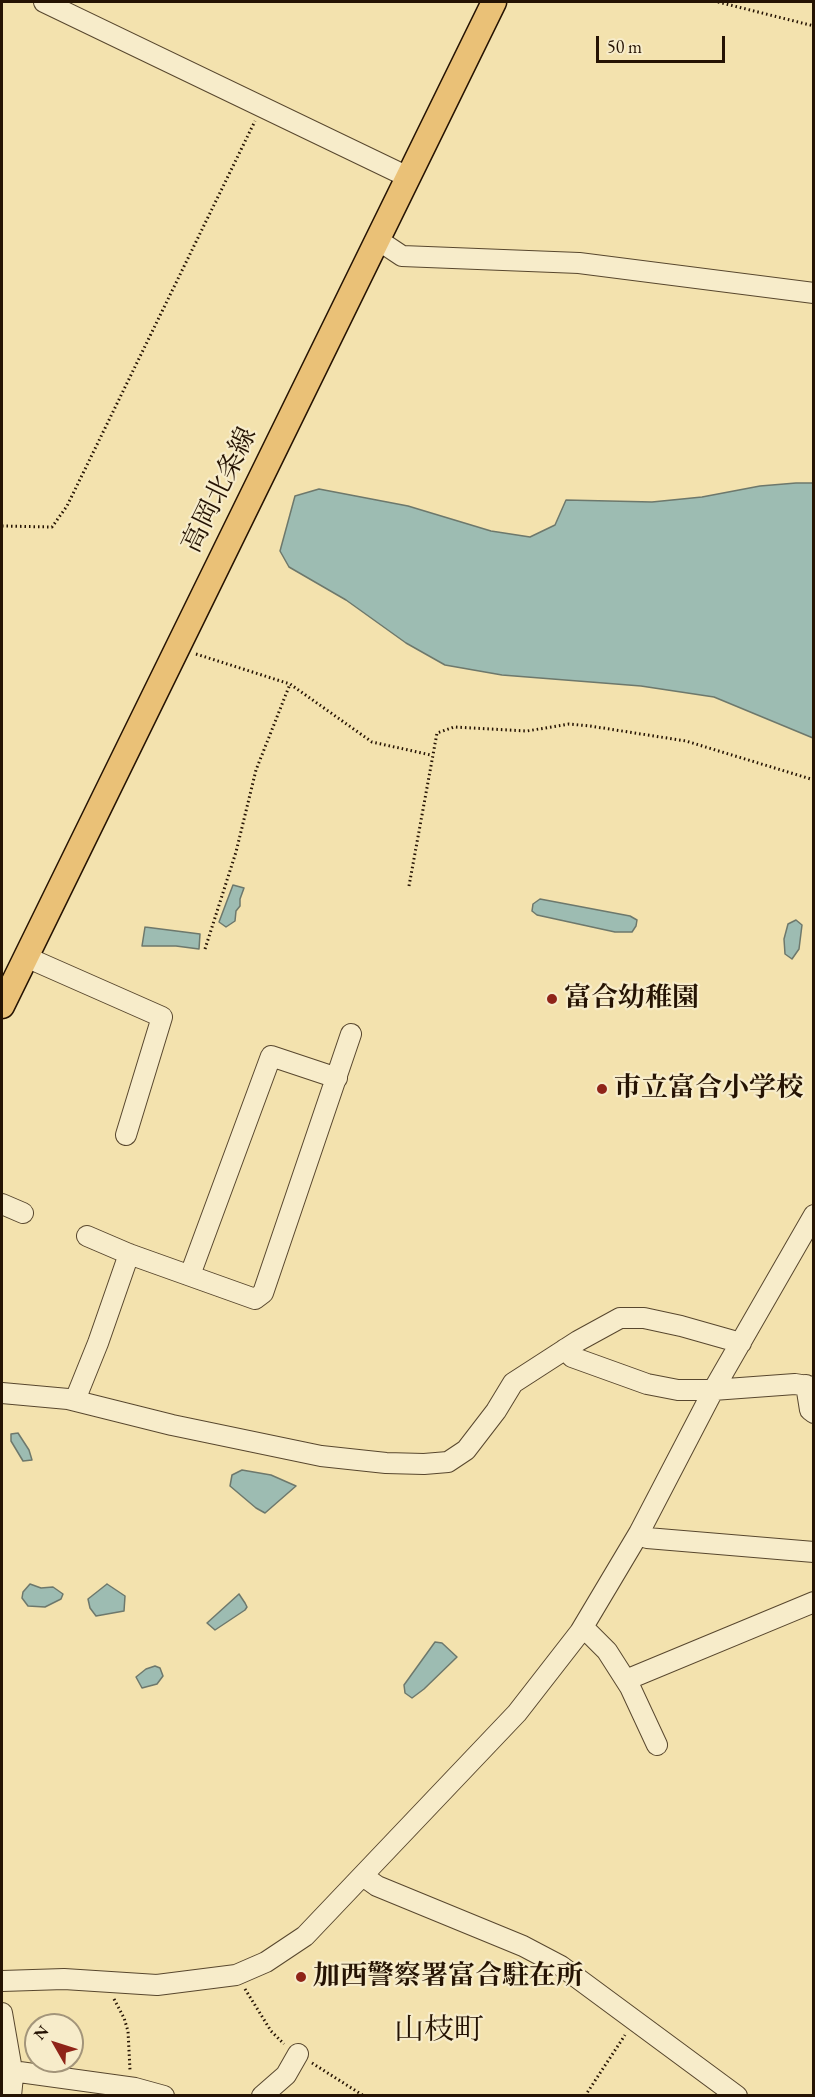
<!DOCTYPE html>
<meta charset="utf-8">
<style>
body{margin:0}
#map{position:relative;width:815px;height:2097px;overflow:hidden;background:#f3e2ae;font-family:"EB Garamond",serif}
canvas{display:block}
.frame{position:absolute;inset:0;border:3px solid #251303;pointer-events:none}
.north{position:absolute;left:24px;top:2013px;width:60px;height:60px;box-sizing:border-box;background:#f7ecca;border:2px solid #a3957a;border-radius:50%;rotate:309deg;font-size:16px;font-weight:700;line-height:24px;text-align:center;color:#251303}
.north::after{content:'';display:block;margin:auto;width:21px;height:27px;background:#8f2418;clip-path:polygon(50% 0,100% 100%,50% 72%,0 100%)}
.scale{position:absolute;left:596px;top:36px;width:129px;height:27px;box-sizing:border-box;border:3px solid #251303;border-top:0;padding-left:8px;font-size:18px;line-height:21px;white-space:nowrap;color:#251303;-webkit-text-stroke:4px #f7ecca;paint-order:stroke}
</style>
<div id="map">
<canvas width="815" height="2097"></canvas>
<div class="frame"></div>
<div class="north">N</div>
<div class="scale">50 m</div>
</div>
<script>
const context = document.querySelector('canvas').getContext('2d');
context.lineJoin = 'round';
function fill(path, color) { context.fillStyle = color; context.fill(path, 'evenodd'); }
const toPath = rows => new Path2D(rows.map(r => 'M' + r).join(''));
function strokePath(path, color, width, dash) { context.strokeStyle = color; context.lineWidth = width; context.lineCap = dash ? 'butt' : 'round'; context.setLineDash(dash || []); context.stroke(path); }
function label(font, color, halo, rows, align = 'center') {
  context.font = font + ' "EB Garamond","Noto Serif JP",serif'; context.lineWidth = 4.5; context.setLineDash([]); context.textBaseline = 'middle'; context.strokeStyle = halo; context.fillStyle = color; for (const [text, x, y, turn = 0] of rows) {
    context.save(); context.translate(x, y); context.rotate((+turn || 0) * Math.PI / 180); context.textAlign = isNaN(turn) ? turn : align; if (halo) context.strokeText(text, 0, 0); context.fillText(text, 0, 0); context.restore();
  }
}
const water = toPath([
 [796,483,813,483,813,738,714,697,641,686,502,675,445,665,406,643,346,600,289,567,280,551,295,496,319,489,408,506,491,531,530,537,555,525,566,500,652,502,702,497,760,486,796,483],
 [233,885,244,888,240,899,240,906,236,911,235,921,226,927,219,922,233,885],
 [540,899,630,916,637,920,636,926,632,932,615,932,537,915,532,911,533,904,540,899],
 [796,920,802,925,799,949,792,959,785,954,784,939,788,924,796,920],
 [145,927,200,934,199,949,176,946,142,946,145,927],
 [18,1433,29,1450,32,1460,23,1461,11,1441,11,1434,18,1433],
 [242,1470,271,1475,296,1486,265,1513,256,1508,230,1486,232,1475,242,1470],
 [30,1584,41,1588,53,1587,63,1594,61,1599,45,1607,28,1606,22,1598,23,1592,30,1584],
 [107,1584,125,1596,124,1611,96,1616,90,1608,88,1599,107,1584],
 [239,1594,245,1603,247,1607,245,1610,215,1630,207,1623,239,1594],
 [435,1642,442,1643,457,1657,424,1689,412,1698,405,1693,404,1685,435,1642],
 [155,1666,160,1668,163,1676,157,1684,142,1688,136,1677,146,1669,155,1666]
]);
const path = toPath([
 [718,2,814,26],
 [2,526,52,527,67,506,255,121],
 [196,654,290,684,372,742,431,755],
 [409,886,437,733,454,727,527,731,569,724,590,726,686,741,814,780],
 [205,949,236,852,256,770,290,684],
 [245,1989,271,2031,284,2044],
 [114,1999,124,2018,128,2031,130,2070],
 [312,2063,364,2096],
 [585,2096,625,2035]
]);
const minor = toPath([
 [44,2,408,177],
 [378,240,402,256,579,263,814,293],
 [26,957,162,1017,126,1135],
 [2,1204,23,1213],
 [87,1236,129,1254,255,1299,263,1293,351,1034],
 [190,1275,271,1056,337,1078],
 [565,1349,572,1357,647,1384,678,1390,713,1390,795,1384,814,1387],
 [806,1385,810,1410,814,1413],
 [2,1393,68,1399,172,1425,321,1456,386,1463,424,1464,448,1462,466,1450,496,1411,513,1383,578,1341,620,1318,644,1318,681,1326,741,1343],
 [75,1400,98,1343,129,1254],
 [639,1533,647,1538,814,1552],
 [583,1627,607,1651,630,1687,657,1745],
 [626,1680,814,1602],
 [363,1876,377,1886,523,1946,561,1966,737,2096],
 [2,1981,64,1979,157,1985,236,1975,266,1962,305,1936,517,1713,580,1632,639,1533,715,1387,814,1215],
 [2,2013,13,2076,11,2096],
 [12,2071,135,2088,164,2096],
 [262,2096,286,2075,298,2054]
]);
const major = toPath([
 [2,1006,494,2]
]);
const markers = [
 [552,999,6,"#8f2418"],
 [602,1089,6,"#8f2418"],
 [301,1977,6,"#8f2418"]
];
const streetNames = [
 ["高岡北条線",220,490,-64]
];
const poiNames = [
 ["富合幼稚園",564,999],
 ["市立富合小学校",614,1089],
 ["加西警察署富合駐在所",313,1977]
];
const quarterNames = [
 ["山枝町",439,2031]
];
fill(water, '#9dbcb2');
strokePath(water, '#6d786c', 1.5);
strokePath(minor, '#58472e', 22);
strokePath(major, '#251303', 27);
strokePath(path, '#251303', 3, [1.5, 3]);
strokePath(minor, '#f7ecca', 20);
strokePath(major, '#eac177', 24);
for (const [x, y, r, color] of markers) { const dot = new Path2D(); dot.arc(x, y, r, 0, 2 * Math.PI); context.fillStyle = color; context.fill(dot); strokePath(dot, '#f7ecca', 2); }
label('27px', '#251303', '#f7ecca', streetNames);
label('bold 27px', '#251303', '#f7ecca', poiNames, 'left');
label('30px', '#251303', '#f7ecca', quarterNames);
</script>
